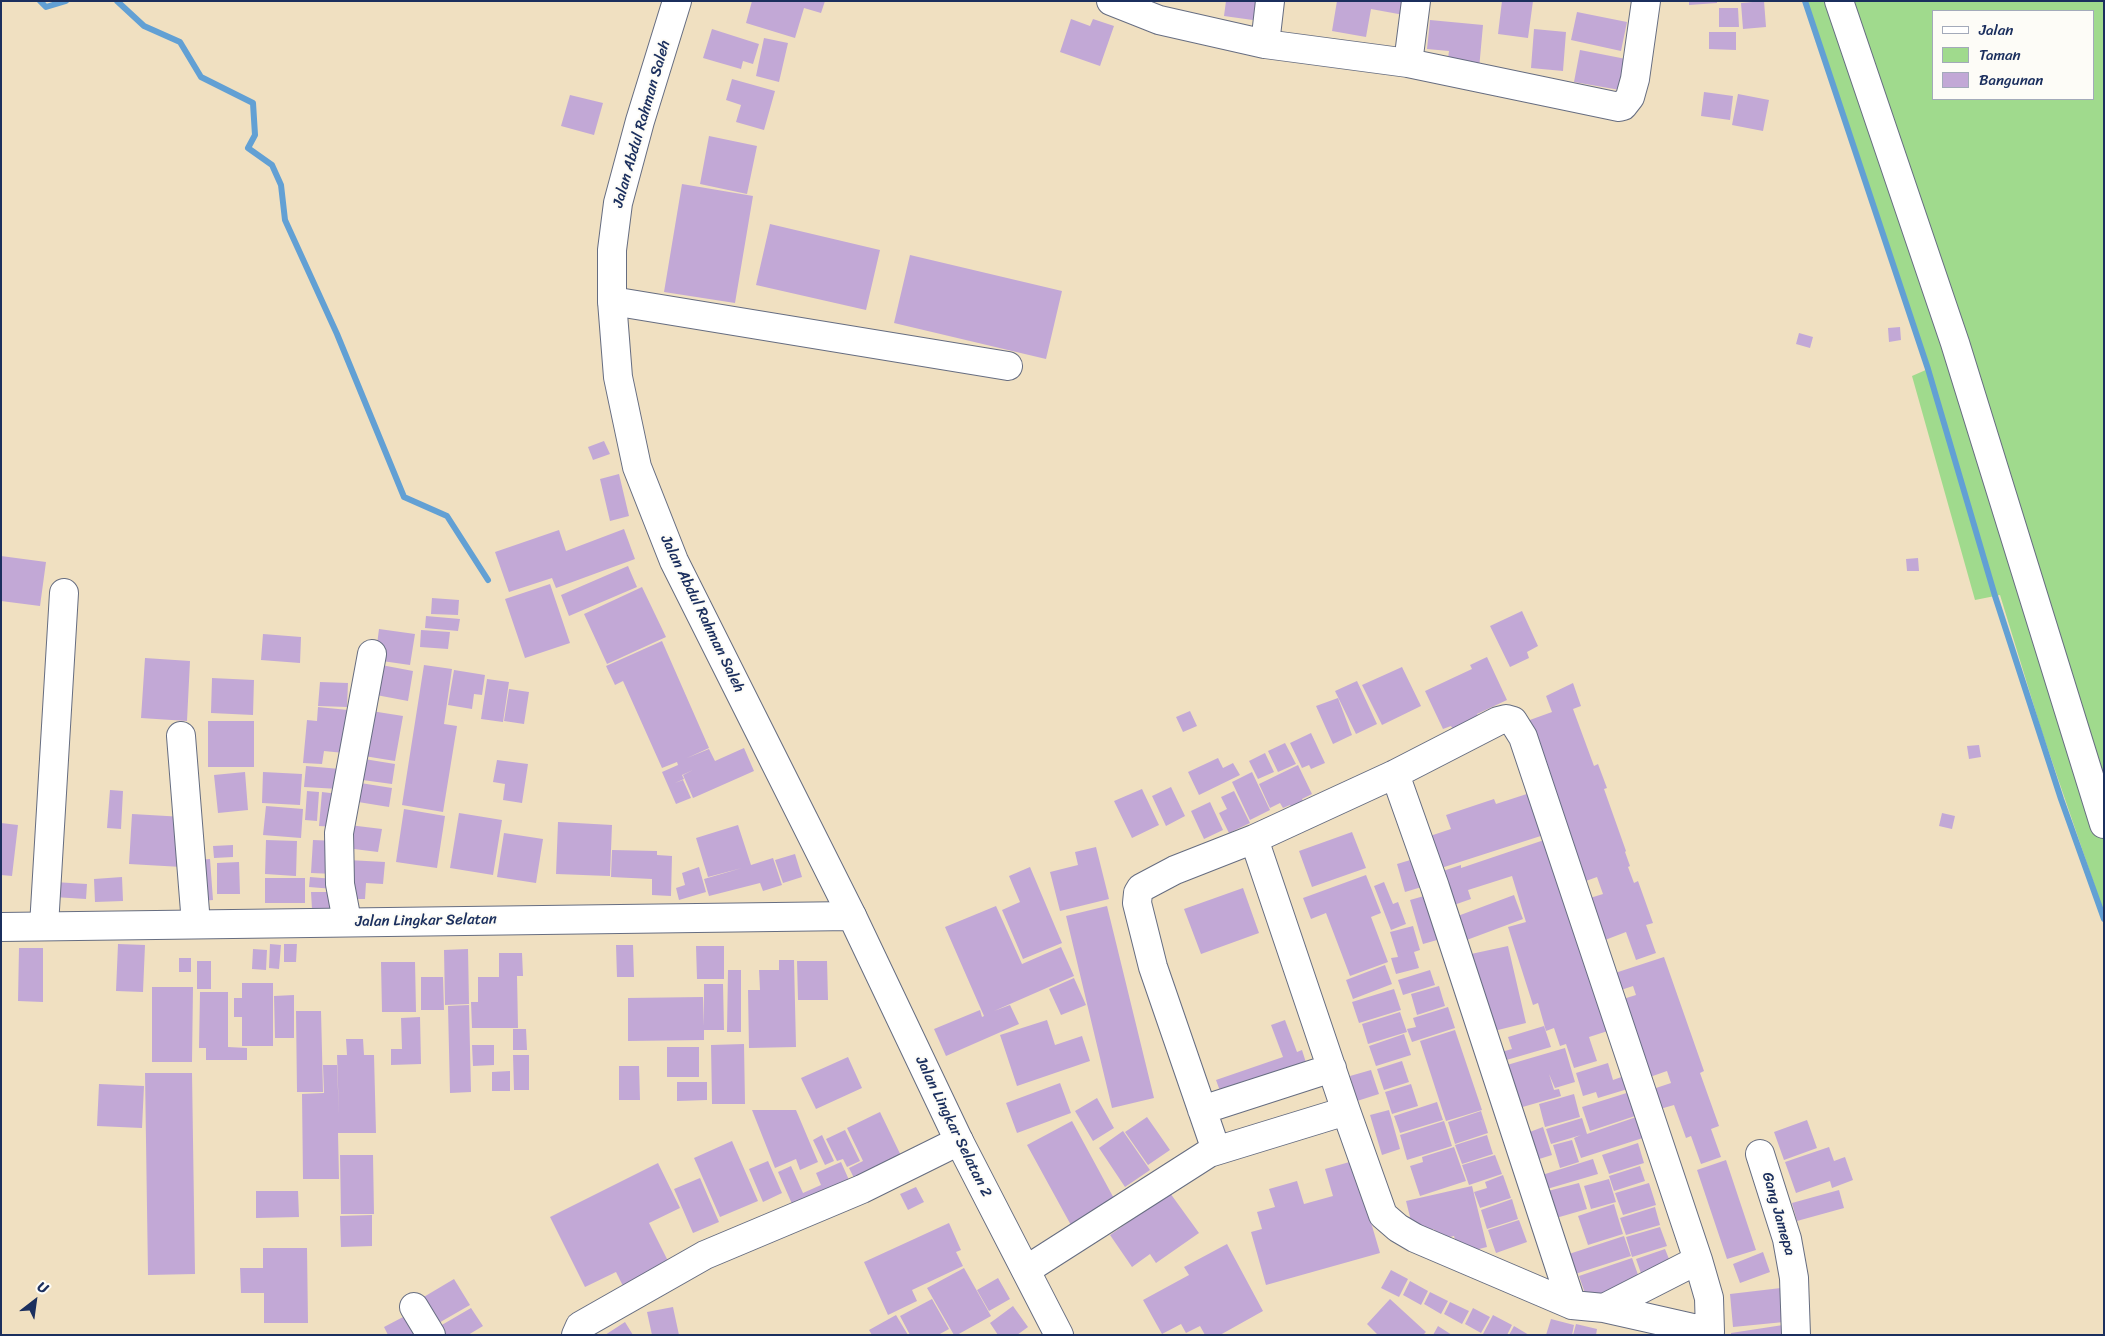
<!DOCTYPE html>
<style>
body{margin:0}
#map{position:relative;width:2105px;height:1336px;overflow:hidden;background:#f0e0c1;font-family:Sriracha,sans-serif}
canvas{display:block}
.frame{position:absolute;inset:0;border:2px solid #1b2f5e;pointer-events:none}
.legend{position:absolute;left:1932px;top:10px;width:162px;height:90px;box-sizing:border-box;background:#fdfcf7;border:1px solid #a3aaba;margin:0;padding:6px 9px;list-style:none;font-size:15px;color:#1b2f5e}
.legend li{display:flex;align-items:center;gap:10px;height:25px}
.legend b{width:25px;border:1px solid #a3aaba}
.north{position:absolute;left:10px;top:1276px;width:50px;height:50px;-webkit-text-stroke:4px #fdfcf7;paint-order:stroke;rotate:30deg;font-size:14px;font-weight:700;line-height:20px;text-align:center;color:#1b2f5e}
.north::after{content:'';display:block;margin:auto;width:18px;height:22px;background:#1b2f5e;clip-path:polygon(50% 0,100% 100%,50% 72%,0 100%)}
</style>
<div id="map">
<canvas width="2105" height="1336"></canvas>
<div class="frame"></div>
<ul class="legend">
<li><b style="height:6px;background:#fff"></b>Jalan</li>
<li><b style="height:14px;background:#a0da8d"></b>Taman</li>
<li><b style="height:14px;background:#c2a8d6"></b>Bangunan</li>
</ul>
<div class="north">U</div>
</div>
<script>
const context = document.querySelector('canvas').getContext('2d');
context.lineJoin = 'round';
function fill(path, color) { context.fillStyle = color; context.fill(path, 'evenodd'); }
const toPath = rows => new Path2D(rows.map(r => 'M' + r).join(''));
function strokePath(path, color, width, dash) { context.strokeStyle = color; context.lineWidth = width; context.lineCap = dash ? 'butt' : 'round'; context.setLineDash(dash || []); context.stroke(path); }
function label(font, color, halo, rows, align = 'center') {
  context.font = font + ' Sriracha,sans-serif'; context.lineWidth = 4; context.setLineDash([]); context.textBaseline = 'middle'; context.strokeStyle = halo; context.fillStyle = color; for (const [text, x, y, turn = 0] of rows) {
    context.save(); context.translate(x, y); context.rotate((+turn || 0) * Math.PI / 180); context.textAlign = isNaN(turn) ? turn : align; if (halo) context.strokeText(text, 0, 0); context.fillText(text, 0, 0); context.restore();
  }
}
const green = toPath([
 [1805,1,2104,1,2104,913,2041,729,2000,595,1975,600,1912,376,1928,369],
 [1934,11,2094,11,2094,99,1934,99]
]);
const stream = toPath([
 [40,1,46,7,66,1],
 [117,1,144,26,180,42,201,77,253,103,255,135,248,148,272,165,281,185,285,220,337,334,404,497,447,516,488,580],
 [1805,1,1928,369,1995,596,2061,799,2104,919]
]);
const building = toPath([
 [752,1,825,1,821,13,804,8,795,38,746,23],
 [1226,1,1263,1,1260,21,1224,16],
 [1337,1,1406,1,1404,15,1371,9,1366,37,1332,31],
 [1502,1,1533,1,1528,38,1498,34],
 [1689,1,1717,1,1717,3,1689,5],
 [1764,1,1766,27,1743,29,1741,3],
 [1719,8,1738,8,1739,27,1719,27],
 [1577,12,1627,22,1621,51,1571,40],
 [1071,19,1090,26,1093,19,1114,26,1100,66,1060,52],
 [1430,20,1483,25,1479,69,1447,66,1449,51,1427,49],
 [712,29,759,44,753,64,743,61,741,69,703,58],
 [1534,29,1566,32,1563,71,1531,68],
 [1709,32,1736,32,1736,50,1709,49],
 [764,38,788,43,779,82,756,76],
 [1580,50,1626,59,1620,90,1574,82],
 [732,79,775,91,764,130,736,122,741,105,726,100],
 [1704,92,1733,96,1730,120,1701,116],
 [1738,94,1769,100,1763,131,1732,125],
 [570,95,603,103,594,135,561,126],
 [709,136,757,146,747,194,700,184],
 [682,184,753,196,735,303,664,292],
 [770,224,880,250,866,310,756,285],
 [910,255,1062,291,1046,359,894,323],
 [1900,327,1901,340,1889,342,1888,328],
 [1799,333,1813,337,1810,348,1796,344],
 [604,441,610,454,593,460,588,447],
 [619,474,629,516,610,521,600,479],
 [624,529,635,559,556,588,552,578,509,592,495,552,559,530,566,551],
 [1,556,46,562,40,606,1,601],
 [1918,558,1919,571,1907,571,1906,559],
 [628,566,637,587,569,616,561,595],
 [550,584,570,643,525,658,505,599],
 [642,587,666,637,607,664,584,614],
 [432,598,459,600,458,615,431,614],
 [1522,611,1538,646,1527,652,1529,658,1510,667,1490,626],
 [426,616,460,619,458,631,425,628],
 [379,629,415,634,410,665,375,660],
 [421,630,450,632,448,649,420,647],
 [263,634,301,637,300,663,261,660],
 [662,641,709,748,687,758,709,749,715,761,744,748,754,771,693,798,683,775,693,770,682,775,684,779,675,783,683,780,691,798,676,804,662,772,678,765,677,762,662,768,623,681,615,685,606,666],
 [1487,657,1507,700,1477,714,1480,720,1455,733,1451,726,1443,729,1425,691,1472,669,1470,665],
 [145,658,190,661,187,721,141,718],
 [376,664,413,671,408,701,371,694],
 [424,665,452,669,444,724,457,726,443,812,402,805],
 [1402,667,1421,706,1382,725,1362,685],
 [454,670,485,675,482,695,474,694,472,709,448,705],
 [212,678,254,680,253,715,211,713],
 [487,679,509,682,503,722,481,719],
 [1357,681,1377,724,1356,734,1335,691],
 [320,682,348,683,347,707,318,706],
 [1573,683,1581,706,1573,709,1594,766,1598,764,1607,788,1604,789,1626,851,1625,852,1630,866,1628,867,1634,883,1638,881,1653,923,1646,925,1656,953,1636,960,1626,932,1605,940,1590,898,1603,894,1597,877,1583,882,1578,868,1582,867,1527,721,1552,712,1546,696],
 [509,689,529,692,524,724,504,721],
 [1338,698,1352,735,1333,744,1316,706],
 [318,707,348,710,344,753,324,751,322,764,303,763,307,720,317,721],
 [365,710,403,716,395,761,358,755],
 [1190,711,1197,726,1183,732,1176,717],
 [208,721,254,721,254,767,208,767],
 [1311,733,1325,763,1311,769,1309,765,1302,768,1290,743],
 [1285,743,1296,764,1278,772,1268,751],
 [1979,745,1981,757,1969,759,1967,746],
 [1265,753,1274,772,1258,779,1249,761],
 [358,758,395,764,392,784,355,779],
 [1218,758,1223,768,1233,763,1240,775,1199,795,1188,772],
 [497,760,528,764,522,803,503,800,505,784,493,782],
 [1298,765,1312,794,1302,799,1304,803,1292,809,1290,805,1283,808,1280,803,1270,808,1259,784],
 [306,766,340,769,339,789,304,787],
 [245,772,248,810,218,813,214,775],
 [263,772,302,774,300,805,262,803],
 [1252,772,1270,810,1250,820,1232,782],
 [354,782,392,788,389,807,352,801],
 [1171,787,1185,816,1166,826,1152,796],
 [1142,789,1159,825,1132,838,1114,801],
 [110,790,123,791,121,829,107,828],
 [307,791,319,792,317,821,305,820],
 [1234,791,1250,823,1229,833,1219,813,1227,809,1221,797],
 [1536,791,1550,833,1438,869,1427,837,1451,829,1446,815,1494,799,1496,804],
 [322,792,338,794,335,827,319,826],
 [1210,802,1223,830,1204,839,1191,811],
 [266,806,303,809,301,838,263,835],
 [404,809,445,816,437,868,396,862],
 [459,813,502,820,493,875,450,868],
 [1942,813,1955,816,1952,829,1939,826],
 [132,814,184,817,182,867,129,864],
 [558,822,612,825,610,876,556,874],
 [1,823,18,825,12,876,1,875],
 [349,825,382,829,378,852,346,848],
 [738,825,751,865,773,858,782,885,763,891,760,883,709,896,704,879,742,868,708,877,696,838],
 [1352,832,1366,868,1312,887,1299,851],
 [504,833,543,839,536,883,497,877],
 [1553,837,1614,1029,1589,1037,1597,1061,1574,1068,1566,1044,1560,1046,1554,1028,1546,1031,1538,1003,1533,1005,1508,927,1526,922,1512,876,1468,890,1471,899,1451,906,1440,872,1461,865,1461,868],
 [266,840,297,841,296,876,265,874],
 [313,840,337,841,335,874,311,873],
 [233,845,233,857,214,858,213,846],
 [1096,847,1109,899,1060,911,1050,872,1078,865,1075,852],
 [612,850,657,851,657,855,672,856,671,896,652,895,652,879,611,877],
 [795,854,802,877,783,883,775,860],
 [1417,858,1425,886,1405,892,1397,864],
 [210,859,213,900,200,901,196,860],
 [348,860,385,862,383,884,366,883,365,899,346,899],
 [239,862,240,894,217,894,217,863],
 [699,867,706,892,679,900,676,888,685,885,682,873],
 [1030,867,1062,943,1023,959,1002,910,1020,902,1009,876],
 [1366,875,1381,913,1371,917,1388,962,1350,976,1326,913,1311,919,1303,898],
 [122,877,123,901,95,902,94,879],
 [310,877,334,879,334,889,309,887],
 [265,878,305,878,305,903,265,903],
 [54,882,87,884,86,899,54,897],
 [1384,882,1393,904,1398,902,1406,924,1391,930,1374,886],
 [1243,888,1259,933,1201,954,1184,909],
 [311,892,337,892,337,909,312,909],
 [1431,894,1444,938,1423,944,1410,900],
 [1514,895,1523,919,1464,941,1455,917],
 [996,906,1022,964,1061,947,1074,976,994,1011,1010,1005,1019,1024,946,1056,934,1029,980,1010,982,1017,984,1016,945,927],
 [1107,906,1154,1098,1112,1108,1066,916],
 [1413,926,1420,950,1414,952,1419,968,1396,974,1391,958,1398,957,1390,932],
 [118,944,145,945,143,992,116,991],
 [270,944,281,945,279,969,269,968],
 [284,944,297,944,296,962,284,962],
 [616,945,633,945,634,977,617,977],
 [696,946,724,946,724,979,697,979],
 [1508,946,1526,1023,1490,1032,1471,954],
 [19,948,43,948,43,1002,18,1001],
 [253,949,267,950,266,970,252,969],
 [468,949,469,1004,445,1005,444,950],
 [499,953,522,953,523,976,517,976,518,1028,472,1028,471,1002,478,1002,478,977,499,977],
 [1664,957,1704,1071,1700,1073,1719,1126,1711,1129,1721,1157,1701,1164,1691,1136,1686,1138,1674,1105,1660,1109,1653,1089,1671,1083,1667,1071,1647,1078,1620,1000,1636,995,1633,986,1621,990,1615,973],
 [179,958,191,958,191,972,179,972],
 [779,960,794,960,796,1047,749,1048,748,990,760,990,759,970,779,970],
 [197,961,211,961,211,989,197,989],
 [797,961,827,961,828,1000,798,1000],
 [381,962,415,962,416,1012,382,1012],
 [1385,965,1392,984,1353,999,1346,980],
 [728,970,741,970,741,1032,727,1032],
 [1430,970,1435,985,1403,995,1398,980],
 [421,977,443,977,444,1010,421,1010],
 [1074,978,1086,1005,1061,1015,1049,989],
 [242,983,273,983,273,1046,242,1046,242,1017,234,1017,234,998,242,998],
 [704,984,723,984,724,1030,704,1030,704,1040,628,1041,628,998,703,997,704,1026],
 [1439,986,1445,1006,1417,1015,1411,994],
 [152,987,193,987,192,1062,152,1062],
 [1394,989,1401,1010,1359,1023,1352,1002],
 [200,992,228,992,228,1047,247,1048,247,1060,206,1060,206,1048,199,1048],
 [294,995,294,1038,275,1038,274,996],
 [469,1005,471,1092,450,1093,448,1006],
 [1448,1007,1455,1028,1412,1042,1407,1029,1416,1027,1413,1018],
 [296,1011,321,1011,323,1092,297,1092],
 [1400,1012,1407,1032,1368,1044,1362,1024],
 [420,1017,421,1064,391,1065,391,1049,402,1049,401,1018],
 [1047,1020,1055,1045,1082,1036,1090,1061,1017,1086,1000,1035],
 [1285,1020,1297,1052,1302,1050,1309,1072,1224,1102,1216,1080,1283,1057,1271,1025],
 [1544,1026,1551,1047,1503,1061,1501,1052,1512,1049,1508,1037],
 [513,1029,526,1029,527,1050,513,1050],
 [1455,1030,1482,1110,1446,1121,1420,1041],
 [1404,1034,1411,1055,1376,1066,1369,1046],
 [346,1039,363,1039,364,1055,374,1055,376,1133,338,1133,339,1179,303,1179,302,1094,324,1093,323,1065,337,1065,339,1116,337,1055,347,1055],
 [744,1044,745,1104,712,1104,711,1045],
 [472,1045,494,1045,494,1065,473,1066],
 [667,1047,699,1047,699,1077,667,1077],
 [1565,1048,1575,1082,1555,1088,1549,1074,1554,1090,1559,1089,1561,1096,1519,1108,1507,1065],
 [513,1055,529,1055,529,1090,514,1090],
 [848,1057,862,1088,816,1109,801,1078],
 [1402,1061,1409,1082,1384,1090,1377,1069],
 [1608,1063,1613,1080,1627,1075,1631,1088,1598,1098,1596,1092,1583,1096,1576,1073],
 [619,1066,639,1066,640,1100,619,1100],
 [1371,1070,1379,1094,1357,1101,1350,1076],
 [510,1071,510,1091,492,1091,492,1072],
 [145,1073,192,1073,195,1274,148,1275],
 [677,1082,707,1082,707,1100,677,1101],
 [1060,1083,1071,1113,1017,1133,1006,1103],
 [99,1084,144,1086,142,1128,97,1126],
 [1411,1084,1418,1106,1392,1114,1385,1092],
 [1633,1091,1641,1114,1590,1131,1582,1107],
 [1574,1094,1580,1117,1545,1127,1539,1104],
 [1097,1098,1114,1128,1093,1141,1075,1111],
 [1437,1102,1443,1120,1400,1133,1394,1116],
 [752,1110,796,1110,818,1162,800,1170,796,1159,775,1168],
 [1389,1110,1400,1149,1382,1155,1370,1115],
 [1481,1111,1488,1133,1455,1144,1448,1122],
 [880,1112,905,1164,858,1186,849,1168,863,1161,847,1128],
 [1642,1115,1649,1136,1581,1158,1574,1138,1581,1135,1551,1144,1546,1129,1582,1118,1587,1134],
 [1147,1117,1170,1150,1148,1165,1125,1132],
 [1807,1120,1817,1148,1784,1160,1774,1132],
 [1072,1121,1117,1204,1072,1227,1027,1145],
 [1444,1121,1452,1146,1407,1160,1400,1135],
 [1543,1127,1552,1155,1536,1160,1527,1133],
 [845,1130,860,1161,847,1167,843,1159,837,1161,826,1139],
 [1123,1131,1150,1170,1125,1187,1099,1148],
 [822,1135,834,1161,825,1165,813,1140],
 [1487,1135,1493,1154,1462,1164,1455,1145],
 [1572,1140,1579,1162,1560,1168,1553,1145],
 [732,1141,758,1201,720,1217,694,1158],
 [1638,1143,1644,1163,1609,1174,1602,1155],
 [1454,1147,1466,1181,1420,1196,1410,1166,1423,1162,1422,1157],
 [1829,1147,1834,1161,1845,1157,1853,1180,1832,1188,1830,1181,1796,1193,1785,1162],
 [340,1155,373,1155,374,1214,341,1214],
 [1495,1155,1502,1174,1469,1185,1462,1165],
 [1593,1159,1598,1174,1547,1189,1542,1175],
 [1726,1160,1756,1250,1727,1259,1697,1170],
 [768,1161,782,1193,763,1202,749,1169],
 [1353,1161,1380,1253,1266,1285,1251,1232,1262,1229,1257,1212,1275,1207,1269,1189,1297,1181,1304,1204,1333,1196,1325,1169],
 [841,1162,853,1189,796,1213,778,1172,791,1166,803,1193,821,1185,816,1173],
 [658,1163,680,1208,649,1223,670,1265,624,1288,616,1272,585,1287,550,1217],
 [1640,1166,1645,1181,1614,1191,1609,1176],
 [1503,1175,1511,1198,1480,1208,1474,1192,1487,1188,1485,1182],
 [700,1178,719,1222,693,1233,674,1189],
 [1609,1179,1616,1202,1591,1209,1584,1186],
 [1579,1183,1587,1209,1556,1218,1548,1191],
 [1649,1183,1656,1205,1623,1215,1615,1193],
 [1472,1186,1487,1247,1459,1254,1454,1236,1437,1240,1434,1229,1411,1235,1407,1218,1410,1217,1406,1201],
 [916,1187,924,1202,908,1210,900,1194],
 [1839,1190,1844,1208,1797,1221,1792,1203],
 [256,1191,298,1191,299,1217,256,1218],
 [1170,1193,1199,1233,1156,1263,1150,1254,1132,1267,1110,1235],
 [1512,1199,1518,1219,1487,1229,1481,1210],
 [1614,1204,1623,1234,1588,1245,1578,1216],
 [1655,1207,1660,1225,1626,1235,1620,1218],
 [372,1215,372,1246,341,1247,340,1216],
 [1519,1220,1527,1242,1496,1253,1488,1230],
 [949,1223,961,1250,956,1252,963,1266,912,1290,917,1301,888,1315,864,1262],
 [1660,1227,1667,1246,1632,1257,1626,1237],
 [1624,1236,1631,1256,1575,1274,1569,1254],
 [1227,1244,1263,1311,1220,1335,1205,1335,1200,1326,1186,1333,1181,1324,1162,1334,1143,1300,1189,1275,1184,1267],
 [263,1248,307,1248,308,1323,264,1323,264,1293,241,1293,240,1268,263,1268],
 [1665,1249,1673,1269,1643,1279,1636,1259],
 [1763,1252,1770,1272,1740,1283,1733,1264],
 [1632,1258,1641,1283,1588,1302,1579,1276],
 [964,1268,991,1316,957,1335,954,1335,927,1288],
 [1391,1270,1408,1279,1399,1297,1381,1288],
 [998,1278,1010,1299,989,1311,977,1290],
 [454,1279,470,1305,437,1324,422,1298],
 [1410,1281,1428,1291,1421,1305,1403,1295],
 [1781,1288,1784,1322,1733,1327,1730,1294],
 [1430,1292,1448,1301,1441,1314,1424,1304],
 [932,1299,949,1329,938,1335,910,1335,900,1316],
 [1390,1299,1426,1332,1423,1335,1378,1335,1367,1324],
 [1450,1302,1469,1311,1462,1324,1444,1314],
 [1013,1306,1028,1327,1017,1335,998,1335,990,1323],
 [673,1307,679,1335,652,1335,647,1312],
 [471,1308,483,1326,468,1335,445,1335,440,1326],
 [1473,1308,1490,1317,1481,1333,1465,1324],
 [896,1315,908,1335,872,1335,869,1330],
 [1493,1315,1512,1325,1507,1335,1483,1334],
 [405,1316,415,1335,388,1335,384,1327],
 [1551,1319,1574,1325,1572,1335,1546,1335],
 [625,1322,633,1335,605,1335],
 [1576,1324,1597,1329,1596,1335,1573,1335],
 [1783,1325,1785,1335,1731,1335,1731,1333],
 [1438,1326,1452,1335,1433,1335],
 [1514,1326,1529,1335,1509,1335]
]);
const minor = toPath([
 [1111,1,1159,20,1265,44,1408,63,1619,107,1623,106,1630,97,1635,79,1646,1],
 [1839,1,1955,343,2104,824],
 [1265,44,1270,1],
 [1408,63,1416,1],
 [612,301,1008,366],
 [181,736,196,924],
 [1395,774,1435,887,1572,1305],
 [347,921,340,884,339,833,372,654],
 [44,926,64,593],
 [1202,1110,1332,1068],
 [1216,1150,1153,967,1137,903,1138,893,1141,888,1175,870,1254,839],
 [1760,1154,1787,1239,1794,1278,1796,1335],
 [1026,1270,1209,1153,1346,1111,1383,1215,1398,1228,1415,1238,1572,1305,1604,1308,1710,1332,1709,1298,1698,1260,1523,737,1513,721,1506,719,1498,721,1395,774,1254,839,1346,1111],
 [414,1307,431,1335],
 [1604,1308,1698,1260],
 [576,1335,580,1326,705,1255,862,1189,959,1141]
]);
const major = toPath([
 [677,1,640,121,618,203,612,250,612,301,618,377,637,467,674,561,852,916]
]);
const highway = toPath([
 [1,927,852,916,959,1141,1059,1335]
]);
const streetNames = [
 ["Jalan Abdul Rahman Saleh",642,124,-74],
 ["Jalan Abdul Rahman Saleh",702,614,64],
 ["Jalan Lingkar Selatan",426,921,-1],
 ["Jalan Lingkar Selatan 2",953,1127,64],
 ["Gang Jamepa",1778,1214,74]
];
fill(green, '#a0da8d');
strokePath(stream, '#62a0d4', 6);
fill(building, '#c2a8d6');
strokePath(minor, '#666d81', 30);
strokePath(major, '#666d81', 30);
strokePath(highway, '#666d81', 30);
strokePath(minor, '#fff', 28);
strokePath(major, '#fff', 28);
strokePath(highway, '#fff', 28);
label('15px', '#1b2f5e', '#fdfcf7', streetNames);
</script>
